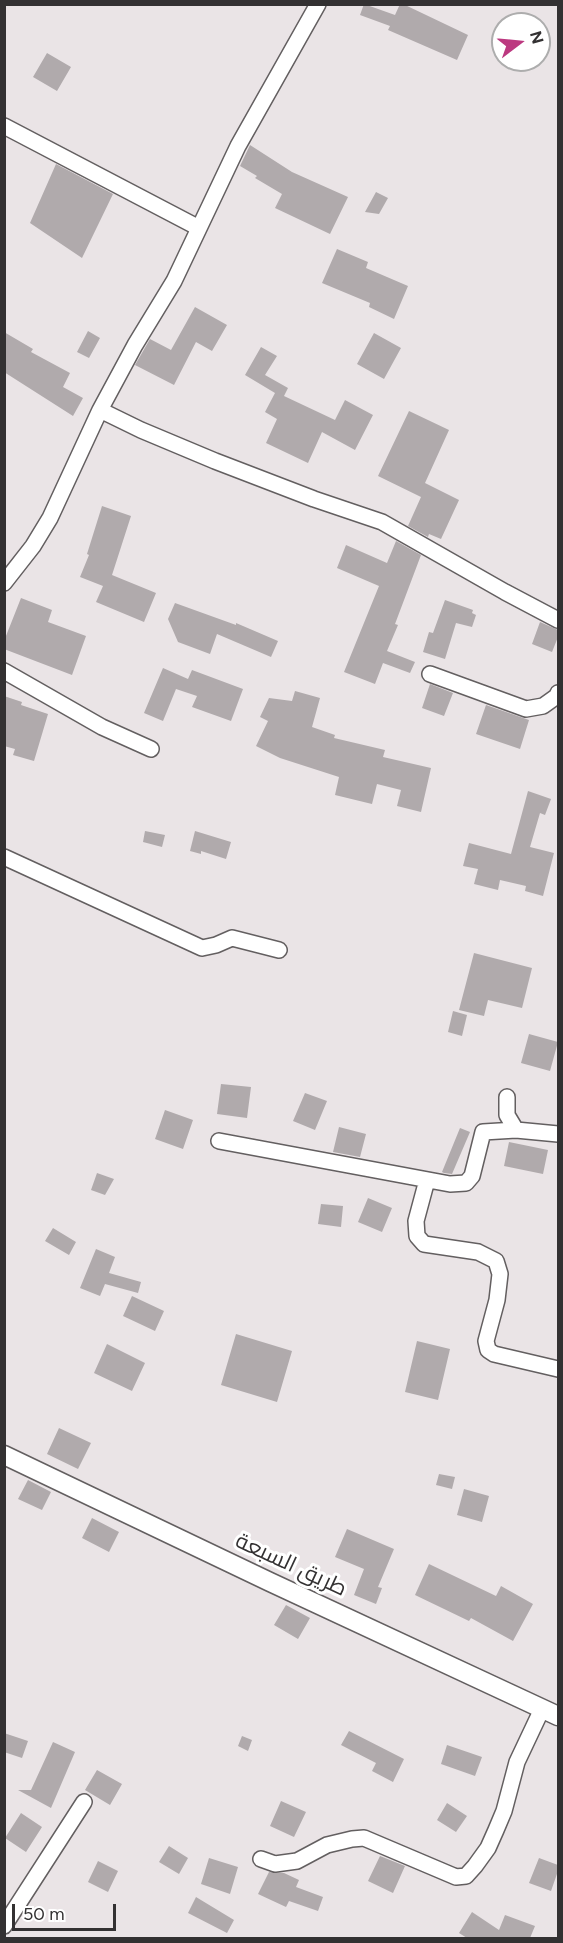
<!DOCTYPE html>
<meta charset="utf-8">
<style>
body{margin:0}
#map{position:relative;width:563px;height:1943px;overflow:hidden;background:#eae4e6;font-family:Figtree,sans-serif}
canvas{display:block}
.frame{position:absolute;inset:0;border:6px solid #333132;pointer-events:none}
.north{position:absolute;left:491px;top:12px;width:60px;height:60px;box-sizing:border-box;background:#fff;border:2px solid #adadad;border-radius:50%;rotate:74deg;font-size:16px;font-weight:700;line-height:24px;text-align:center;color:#333132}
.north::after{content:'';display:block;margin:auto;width:21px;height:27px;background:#bc3980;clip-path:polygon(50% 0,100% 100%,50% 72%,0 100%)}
.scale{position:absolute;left:12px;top:1904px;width:104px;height:27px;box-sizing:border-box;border:3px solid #333132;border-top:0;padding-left:8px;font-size:18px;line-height:21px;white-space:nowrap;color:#333132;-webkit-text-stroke:4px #fff;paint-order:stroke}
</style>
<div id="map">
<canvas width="563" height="1943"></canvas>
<div class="frame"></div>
<div class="north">N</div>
<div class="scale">50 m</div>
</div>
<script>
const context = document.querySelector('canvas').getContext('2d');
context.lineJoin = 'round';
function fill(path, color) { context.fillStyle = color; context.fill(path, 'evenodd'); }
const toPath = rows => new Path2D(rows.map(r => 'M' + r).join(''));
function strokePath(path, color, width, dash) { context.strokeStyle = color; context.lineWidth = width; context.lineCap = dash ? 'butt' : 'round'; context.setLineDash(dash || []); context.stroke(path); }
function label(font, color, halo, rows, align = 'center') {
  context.font = font + ' Figtree,Cairo,sans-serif'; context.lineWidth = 6; context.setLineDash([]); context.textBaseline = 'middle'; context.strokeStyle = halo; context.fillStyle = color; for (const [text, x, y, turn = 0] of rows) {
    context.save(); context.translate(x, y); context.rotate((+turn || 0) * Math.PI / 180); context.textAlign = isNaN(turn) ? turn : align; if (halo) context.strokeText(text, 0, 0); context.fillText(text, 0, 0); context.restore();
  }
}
const building = toPath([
 [364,4,395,15,400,4,403,4,468,35,457,60,388,30,390,26,360,15],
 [47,53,71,67,57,91,33,77],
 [250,145,292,172,348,197,330,234,275,208,282,194,255,178,257,176,240,166],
 [56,164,113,194,82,258,30,223],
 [376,192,388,198,379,214,365,212],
 [337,249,368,262,366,268,408,286,394,319,369,307,370,303,322,283],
 [195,307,227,325,212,351,196,342,174,385,135,365,150,339,171,350],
 [88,331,100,338,89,358,77,352],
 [4,332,33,349,31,352,70,373,63,387,83,398,73,416,4,372],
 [374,333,401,348,384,379,357,364],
 [261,347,277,356,265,375,288,388,284,396,335,420,345,400,373,415,355,450,322,432,308,463,266,443,277,419,265,412,275,393,245,375],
 [409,411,449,430,425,483,459,500,441,539,429,534,428,537,408,526,421,497,378,476],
 [102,506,131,516,112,575,156,593,144,622,96,602,103,586,80,577,89,555,87,554],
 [396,541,421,555,395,624,398,625,387,651,415,662,410,673,383,663,375,684,344,672,379,586,337,568,346,545,387,563],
 [21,598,52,610,48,622,86,636,72,675,4,649,4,641],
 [445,600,473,610,472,613,476,615,472,627,456,623,445,659,423,652,429,632,433,633],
 [175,603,236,625,236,623,278,641,271,657,217,634,210,654,178,642,168,619],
 [540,622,558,630,558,637,552,652,532,644],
 [163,668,188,679,192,670,243,689,231,721,192,707,197,696,176,689,163,721,144,713],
 [430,684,453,693,444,716,422,708],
 [295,691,320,698,312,727,335,735,334,738,385,750,383,757,431,768,421,812,397,806,401,790,377,784,372,804,335,795,339,777,280,758,256,746,268,721,260,717,269,698,292,701],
 [4,696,22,702,21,705,48,714,34,761,13,755,15,749,4,746],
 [486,705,529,720,520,749,476,734],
 [528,791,551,799,545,815,540,813,530,847,554,853,543,896,525,891,526,886,500,880,498,890,474,884,478,869,463,866,469,843,511,854],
 [145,831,165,835,162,847,143,842],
 [195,831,231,842,226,859,201,851,201,854,190,851],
 [474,953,532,968,522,1008,488,1000,484,1016,459,1010],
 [453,1011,467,1015,462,1036,448,1032],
 [529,1034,558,1042,550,1071,521,1063],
 [221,1084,251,1087,247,1118,217,1114],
 [305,1093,327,1101,315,1130,293,1121],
 [165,1110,193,1120,183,1149,155,1139],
 [339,1127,366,1134,360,1157,333,1152],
 [460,1128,470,1132,452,1174,444,1173,442,1172],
 [509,1142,548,1150,543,1174,504,1166],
 [97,1173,114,1179,105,1195,91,1190],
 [368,1198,392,1208,382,1232,358,1222],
 [321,1204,343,1206,341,1227,318,1224],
 [53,1228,76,1242,69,1255,45,1241],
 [96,1249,115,1257,109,1273,141,1282,138,1293,105,1284,100,1296,80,1288],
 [132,1296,164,1311,155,1331,123,1316],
 [236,1334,292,1351,277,1402,221,1385],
 [417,1341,450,1349,438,1400,405,1392],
 [107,1344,145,1363,132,1391,94,1373],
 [59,1428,91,1443,78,1469,47,1454],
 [439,1474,455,1477,452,1489,436,1485],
 [28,1480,51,1492,42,1510,18,1499],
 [464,1489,489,1496,482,1522,457,1515],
 [92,1518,119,1532,109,1552,82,1538],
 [347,1529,394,1549,378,1587,382,1588,376,1604,354,1595,364,1569,335,1557],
 [429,1564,496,1596,501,1586,533,1604,513,1641,471,1618,469,1621,415,1595],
 [286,1605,310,1618,298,1639,274,1625],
 [349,1731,404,1759,393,1782,372,1771,376,1763,341,1745],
 [4,1733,28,1741,22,1758,4,1752],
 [242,1736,252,1740,248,1751,238,1746],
 [53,1742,75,1752,51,1808,18,1790,31,1790],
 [447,1745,482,1757,475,1776,441,1764],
 [97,1770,122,1784,110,1805,85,1790],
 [281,1801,306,1812,294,1837,270,1826],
 [447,1803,467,1816,456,1832,437,1820],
 [21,1813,42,1827,26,1852,5,1838],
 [169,1846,188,1858,179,1874,159,1862],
 [380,1856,405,1866,393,1893,368,1881],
 [209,1858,238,1867,230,1894,201,1884],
 [539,1858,558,1865,558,1871,551,1891,529,1883],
 [98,1861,118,1871,108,1892,88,1882],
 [269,1872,284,1873,299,1880,296,1887,323,1897,318,1911,289,1901,286,1907,258,1894],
 [196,1897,234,1920,227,1933,188,1913],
 [472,1912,499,1930,505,1915,535,1926,530,1938,467,1938,459,1933]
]);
const minor = toPath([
 [4,126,199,228],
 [100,410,141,430,215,461,314,499,382,522,505,592,558,620],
 [4,583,33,546,50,518,100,410,135,345,174,281,238,146,318,4],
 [4,671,102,727,151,749],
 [430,674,526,709,543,706,557,696,558,693],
 [4,857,202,948,216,945,232,938,279,950],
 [507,1097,507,1115,516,1130,558,1134],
 [219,1141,450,1184,466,1183,472,1176,483,1132,516,1130],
 [427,1180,416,1221,417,1236,424,1244,478,1252,496,1261,500,1274,497,1300,486,1341,488,1350,494,1354,558,1369],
 [261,1859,275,1864,297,1861,327,1845,352,1839,364,1838,456,1877,466,1876,475,1866,488,1848,496,1830,504,1811,517,1762,542,1709],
 [4,1926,84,1802]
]);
const tertiary = toPath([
 [4,1455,270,1582,558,1716]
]);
const streetNames = [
 ["طريق السبعة",291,1565,25]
];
fill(building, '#b0aaac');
strokePath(minor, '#635f60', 18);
strokePath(tertiary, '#635f60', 21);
strokePath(minor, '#fff', 15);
strokePath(tertiary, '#fff', 18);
label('22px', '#333132', '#fff', streetNames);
</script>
